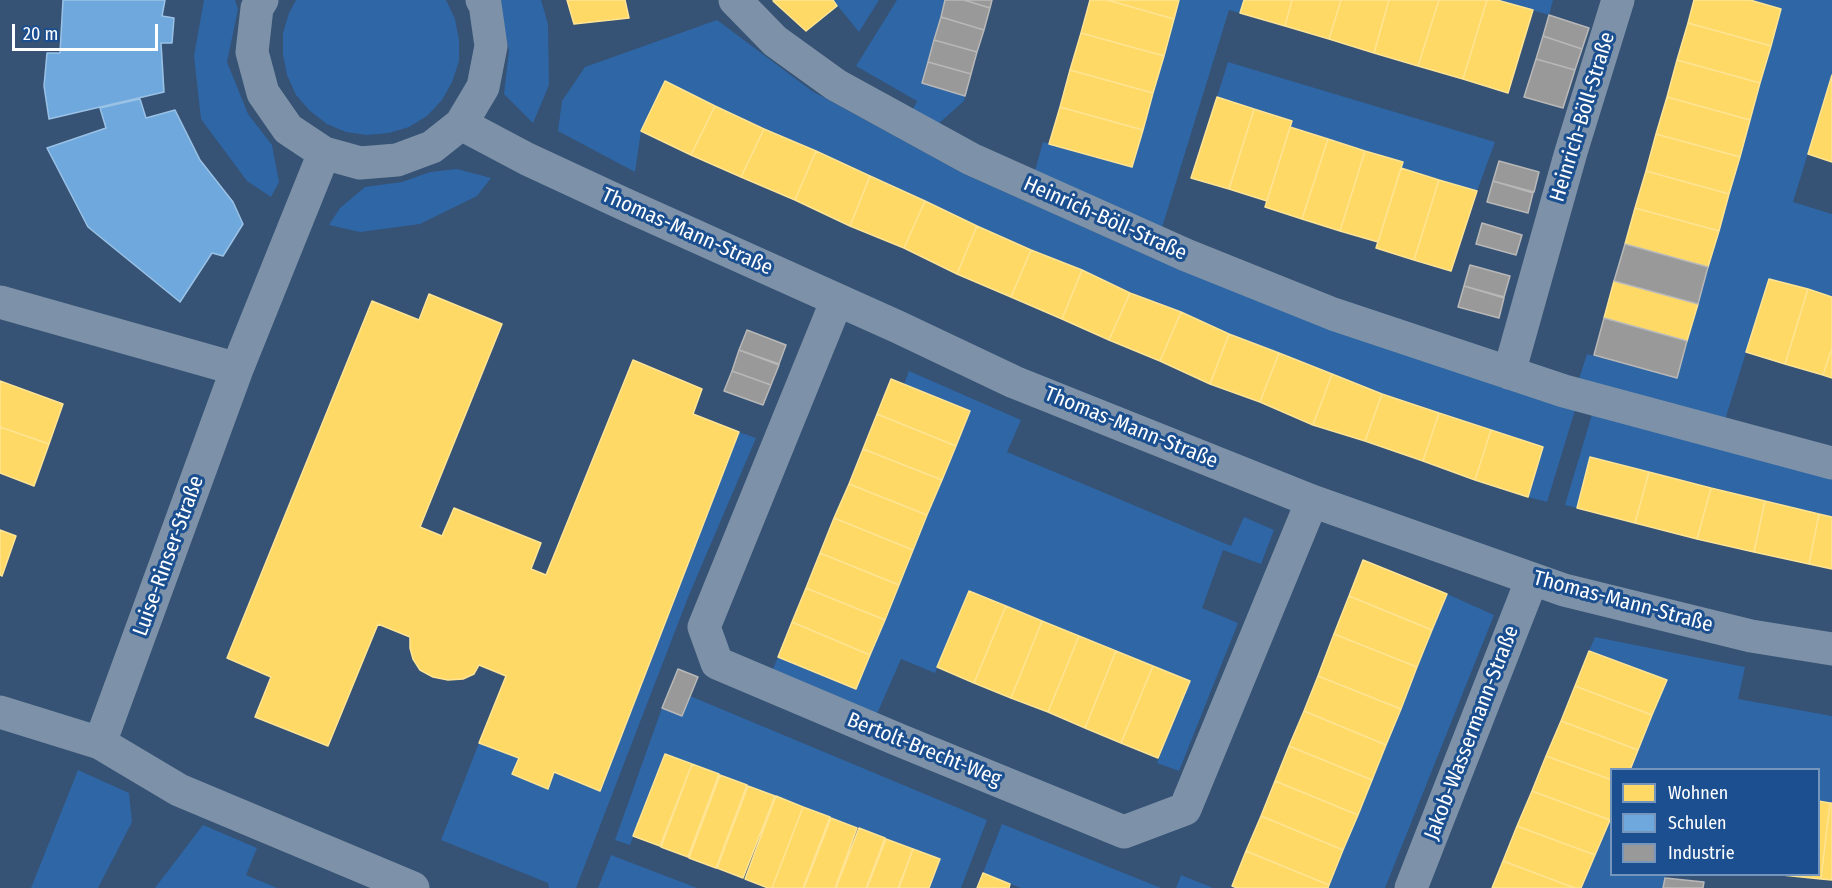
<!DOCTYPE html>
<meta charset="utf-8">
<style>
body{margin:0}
#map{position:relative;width:1832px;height:888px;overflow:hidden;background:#365274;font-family:"Fira Sans Condensed",sans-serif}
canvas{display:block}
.legend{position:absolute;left:1610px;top:768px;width:210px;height:108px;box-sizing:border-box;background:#1b4f8f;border:2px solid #7695bc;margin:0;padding:8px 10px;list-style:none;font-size:18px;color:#fff}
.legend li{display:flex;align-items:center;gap:12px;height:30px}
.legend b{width:30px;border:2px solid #7695bc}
.scale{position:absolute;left:12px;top:24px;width:146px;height:27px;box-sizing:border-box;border:3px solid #fff;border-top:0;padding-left:8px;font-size:18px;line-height:21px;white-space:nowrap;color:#fff;-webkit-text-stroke:4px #1b4f8f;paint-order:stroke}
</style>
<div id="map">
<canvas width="1832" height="888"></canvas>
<ul class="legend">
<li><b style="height:16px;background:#ffd966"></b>Wohnen</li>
<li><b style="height:16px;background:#6fa8dc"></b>Schulen</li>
<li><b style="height:16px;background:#999"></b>Industrie</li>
</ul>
<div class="scale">20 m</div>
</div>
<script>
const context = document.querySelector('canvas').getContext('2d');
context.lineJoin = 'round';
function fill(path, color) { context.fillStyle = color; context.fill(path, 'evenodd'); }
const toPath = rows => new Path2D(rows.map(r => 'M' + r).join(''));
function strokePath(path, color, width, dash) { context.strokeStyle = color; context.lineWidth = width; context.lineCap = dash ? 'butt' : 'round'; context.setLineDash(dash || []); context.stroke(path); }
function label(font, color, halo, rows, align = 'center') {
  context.font = font + ' "Fira Sans Condensed",sans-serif'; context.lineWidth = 6; context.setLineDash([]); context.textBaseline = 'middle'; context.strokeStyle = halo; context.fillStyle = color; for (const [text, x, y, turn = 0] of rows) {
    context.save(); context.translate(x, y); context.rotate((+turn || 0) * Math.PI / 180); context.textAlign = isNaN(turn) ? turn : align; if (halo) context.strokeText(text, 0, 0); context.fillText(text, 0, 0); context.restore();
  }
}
const green = toPath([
 [204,0,235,0,238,9,227,62,248,114,272,145,279,182,271,197,247,181,201,119,194,56],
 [296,0,446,0,455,19,459,40,459,61,452,82,442,100,427,116,409,127,389,133,367,135,346,132,327,124,310,111,296,95,287,75,283,54,283,33,289,13],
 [499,0,541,0,548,24,549,85,533,123,504,94,509,51],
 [833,0,879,0,859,32],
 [897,0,945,0,922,83,965,96,964,101,937,125,912,111,917,101,856,66],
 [1179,0,1244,0,1240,13,1229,10,1161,231,1034,174,1043,142,1132,167],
 [1497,0,1553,0,1549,15],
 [1750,0,1832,0,1832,75,1793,202,1832,214,1832,297,1769,279,1724,423,1578,382,1587,354,1677,378,1781,9],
 [717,20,812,91,964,174,1153,258,1576,407,1547,502,1528,497,1543,447,1382,394,1229,334,977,226,816,151,764,129,641,131,635,172,558,131,562,101,585,67],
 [1228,62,1495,142,1477,191,1401,168,1403,162,1290,127,1292,121,1217,97],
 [457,169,491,178,477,196,420,224,360,232,329,225,340,208,365,187,402,182,430,172],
 [909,371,1021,420,1007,452,1231,546,1244,517,1274,530,1261,564,1223,550,1202,608,1238,623,1179,771,1157,763,1189,681,969,591,935,673,901,659,876,716,772,671,778,657,856,688,970,412,904,384],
 [1593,411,1832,474,1832,517,1590,457,1577,508,1565,505],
 [739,432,756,438,689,595,576,888,549,888,548,883,441,840,479,743,519,758,512,775,548,789,554,772,600,791],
 [1447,594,1494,615,1385,888,1328,888],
 [1595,637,1745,667,1738,699,1832,716,1832,803,1819,801,1818,770,1630,769,1666,680,1589,651],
 [690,696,987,820,961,888,929,888,940,859,665,754,630,845,615,840,662,708,682,716],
 [78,770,129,793,132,822,98,888,31,888],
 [1611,815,1612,874,1666,875,1663,888,1582,888],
 [1002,824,1161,888,1021,888,983,873],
 [203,825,257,848,246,875,277,888,155,888],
 [611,855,697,888,598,888],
 [1181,875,1213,888,1176,888]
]);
const homes = toPath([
 [567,0,625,0,629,18,574,24,567,0],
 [775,0,833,0,837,6,806,31,773,1,775,0],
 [1090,0,1107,0,1174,19,1164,56,1081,33,1090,0],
 [1107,0,1179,0,1174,19,1107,0],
 [1244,0,1292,0,1285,26,1240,13,1244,0],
 [1292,0,1341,0,1329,39,1285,26,1292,0],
 [1341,0,1389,0,1374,53,1329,39,1341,0],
 [1389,0,1439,0,1418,66,1374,53,1389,0],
 [1439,0,1487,0,1463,79,1418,66,1439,0],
 [1487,0,1497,0,1533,10,1508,93,1463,79,1487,0],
 [1694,0,1750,0,1781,9,1771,46,1688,23,1694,0],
 [1688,23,1771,46,1760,83,1677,60,1688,23],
 [1081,33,1164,56,1153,93,1070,70,1081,33],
 [1677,60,1760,83,1750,120,1667,97,1677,60],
 [1070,70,1153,93,1143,130,1060,107,1070,70],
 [1832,75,1832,162,1808,154,1832,75],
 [665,81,715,106,691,155,641,131,665,81],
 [1217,97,1254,109,1229,189,1191,178,1217,97],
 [1667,97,1750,120,1740,157,1656,134,1667,97],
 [715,106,764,129,741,177,691,155,715,106],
 [1060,107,1143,130,1132,167,1049,144,1060,107],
 [1254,109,1292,121,1267,201,1229,189,1254,109],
 [1290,127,1328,139,1302,219,1265,207,1290,127],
 [764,129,816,151,795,200,741,177,764,129],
 [1656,134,1740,157,1729,194,1646,171,1656,134],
 [1328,139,1365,151,1340,231,1302,219,1328,139],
 [816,151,870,176,850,226,795,200,816,151],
 [1365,151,1403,162,1378,242,1340,231,1365,151],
 [1401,168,1439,180,1414,260,1376,248,1401,168],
 [1646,171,1729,194,1719,231,1635,208,1646,171],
 [870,176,925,201,904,248,850,226,870,176],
 [1439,180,1477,191,1451,271,1414,260,1439,180],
 [925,201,977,226,957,274,904,248,925,201],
 [1635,208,1719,231,1708,267,1625,244,1635,208],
 [977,226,1031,250,1011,297,957,274,977,226],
 [1031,250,1082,270,1062,319,1011,297,1031,250],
 [1082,270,1130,293,1109,340,1062,319,1082,270],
 [1769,279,1808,289,1785,364,1746,352,1769,279],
 [1614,281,1698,304,1687,341,1604,318,1614,281],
 [1808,289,1832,297,1832,348,1823,375,1785,364,1808,289],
 [1130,293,1181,312,1160,361,1109,340,1130,293],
 [429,294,502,324,420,527,442,536,454,508,541,543,531,569,546,575,633,360,702,389,693,414,739,432,600,791,554,772,548,789,512,774,519,758,479,743,506,676,479,665,474,674,463,679,448,680,433,677,420,670,413,659,410,648,410,637,378,624,328,746,255,717,271,677,227,658,372,301,419,320,429,294],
 [1181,312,1229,334,1210,384,1160,361,1181,312],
 [1229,334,1279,353,1260,402,1210,384,1229,334],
 [1832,348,1832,378,1823,375,1832,348],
 [1279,353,1332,374,1313,425,1260,402,1279,353],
 [1332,374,1382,394,1365,441,1313,425,1332,374],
 [891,379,970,411,956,446,877,414,891,379],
 [0,381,63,404,49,444,0,427,0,381],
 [1382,394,1439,413,1423,461,1365,441,1382,394],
 [1439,413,1491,430,1475,480,1423,461,1439,413],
 [877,414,956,446,942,480,863,449,877,414],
 [0,427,49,444,34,486,0,473,0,427],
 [1491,430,1543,447,1528,497,1475,480,1491,430],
 [863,449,942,480,927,515,849,484,863,449],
 [1590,457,1649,472,1635,523,1577,508,1590,457],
 [1649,472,1711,488,1697,539,1635,523,1649,472],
 [849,484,927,515,913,550,834,518,849,484],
 [1711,488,1765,501,1754,552,1697,539,1711,488],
 [1765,501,1819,514,1809,564,1754,552,1765,501],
 [1819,514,1832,517,1832,569,1809,564,1819,514],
 [834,518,913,550,899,585,820,553,834,518],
 [0,530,16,536,2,576,0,575,0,530],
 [820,553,899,585,885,620,806,588,820,553],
 [1363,560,1447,594,1432,630,1349,596,1363,560],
 [806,588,885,620,870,655,792,622,806,588],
 [969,591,1006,606,974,683,937,667,969,591],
 [1349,596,1432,630,1417,667,1334,634,1349,596],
 [1006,606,1042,621,1011,698,974,683,1006,606],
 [1042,621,1079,636,1048,712,1011,698,1042,621],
 [792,622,870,655,856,689,778,657,792,622],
 [1334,634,1417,667,1401,709,1318,676,1334,634],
 [1079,636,1116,651,1085,728,1048,712,1079,636],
 [1116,651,1153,666,1121,743,1085,728,1116,651],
 [1589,651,1667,680,1652,715,1575,686,1589,651],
 [1153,666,1190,681,1158,758,1121,743,1153,666],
 [1318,676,1401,709,1386,745,1304,711,1318,676],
 [1575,686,1652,715,1638,750,1561,721,1575,686],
 [1304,711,1386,745,1372,780,1289,746,1304,711],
 [1561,721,1638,750,1630,770,1612,770,1612,780,1546,756,1561,721],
 [1289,746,1372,780,1358,815,1275,781,1289,746],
 [665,754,692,764,660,846,633,836,665,754],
 [1546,756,1612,780,1612,815,1610,820,1532,791,1546,756],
 [692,764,719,774,688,857,661,847,692,764],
 [720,775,747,785,716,868,689,858,720,775],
 [1275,781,1358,815,1343,850,1261,816,1275,781],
 [748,786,775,796,743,878,717,868,748,786],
 [1532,791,1610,820,1595,855,1517,826,1532,791],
 [776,796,803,807,772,888,768,888,745,879,776,796],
 [1818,801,1830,803,1821,879,1782,875,1818,874,1818,801],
 [1830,803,1832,803,1832,880,1821,879,1830,803],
 [803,807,830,817,803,888,772,888,803,807],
 [1261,816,1343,850,1329,885,1246,851,1261,816],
 [831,818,857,828,835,888,804,888,831,818],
 [1517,826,1595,855,1581,888,1575,888,1503,861,1517,826],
 [859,828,885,838,866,888,836,888,859,828],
 [886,839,913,849,898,888,867,888,886,839],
 [913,849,940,859,929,888,899,888,913,849],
 [1246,851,1329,885,1328,888,1237,888,1232,886,1246,851],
 [1503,861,1575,888,1492,888,1503,861],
 [983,873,1010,884,1009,888,977,888,983,873]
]);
const schools = toPath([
 [63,0,165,0,162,16,174,18,172,43,161,43,164,92,49,119,44,86,47,53,60,53,63,0],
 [140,99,146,118,175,110,200,160,233,202,243,224,223,256,212,253,180,302,88,227,47,148,106,128,100,108,140,99]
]);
const industry = toPath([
 [945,0,964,0,990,8,984,30,941,17,945,0],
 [964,0,992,0,990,8,964,0],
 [1549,15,1589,28,1582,49,1543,36,1549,15],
 [941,17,984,30,977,52,934,40,941,17],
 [1543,36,1582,49,1575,70,1536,59,1543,36],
 [934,40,977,52,971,74,928,62,934,40],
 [1536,59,1575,70,1563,108,1524,97,1536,59],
 [928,62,971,74,965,96,922,83,928,62],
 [1499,161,1539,172,1534,192,1493,181,1499,161],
 [1493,181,1533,193,1528,213,1487,202,1493,181],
 [1482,223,1522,235,1516,255,1476,244,1482,223],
 [1625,244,1708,267,1698,304,1614,281,1625,244],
 [1470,265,1510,276,1504,297,1464,286,1470,265],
 [1464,286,1504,298,1499,318,1458,307,1464,286],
 [1604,318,1687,341,1677,378,1594,355,1604,318],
 [747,330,786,345,779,364,739,350,747,330],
 [739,350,779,365,771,385,732,371,739,350],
 [732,371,771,385,763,405,724,391,732,371],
 [678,669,698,677,682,716,662,708,678,669],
 [1665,878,1704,882,1703,888,1663,888,1665,878]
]);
const minor = toPath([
 [262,0,257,8,252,52,263,93,288,129,324,153,360,163,397,160,432,147,461,124,483,87,491,46,485,4,482,0],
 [735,0,775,41,836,85,971,159,1186,255,1333,314,1564,391,1832,463],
 [461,124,527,159,624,204,898,327,1014,382,1312,501,1564,590,1751,636,1832,649],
 [837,300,704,627,717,663,899,740,1124,832,1185,809,1312,501],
 [0,302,237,369],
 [1509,373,1571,152,1618,0],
 [0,712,100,743,179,790,413,888],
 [100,743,237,369,324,153],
 [1411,888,1532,579]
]);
const streetNames = [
 ["Heinrich-Böll-Straße",1583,117,-73],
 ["Heinrich-Böll-Straße",1105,219,24],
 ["Thomas-Mann-Straße",687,232,24],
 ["Thomas-Mann-Straße",1131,428,22],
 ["Luise-Rinser-Straße",169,556,-70],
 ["Thomas-Mann-Straße",1623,602,15],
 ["Jakob-Wassermann-Straße",1472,733,-69],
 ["Bertolt-Brecht-Weg",924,750,22]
];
fill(green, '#2f66a5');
fill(homes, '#ffd966');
strokePath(homes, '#ffe494', 1.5);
fill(schools, '#6fa8dc');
strokePath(schools, '#9ac2e6', 1.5);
fill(industry, '#999');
strokePath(industry, '#b8b8b8', 1.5);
strokePath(minor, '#7d92a8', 33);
label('21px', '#fff', '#1b4f8f', streetNames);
</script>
